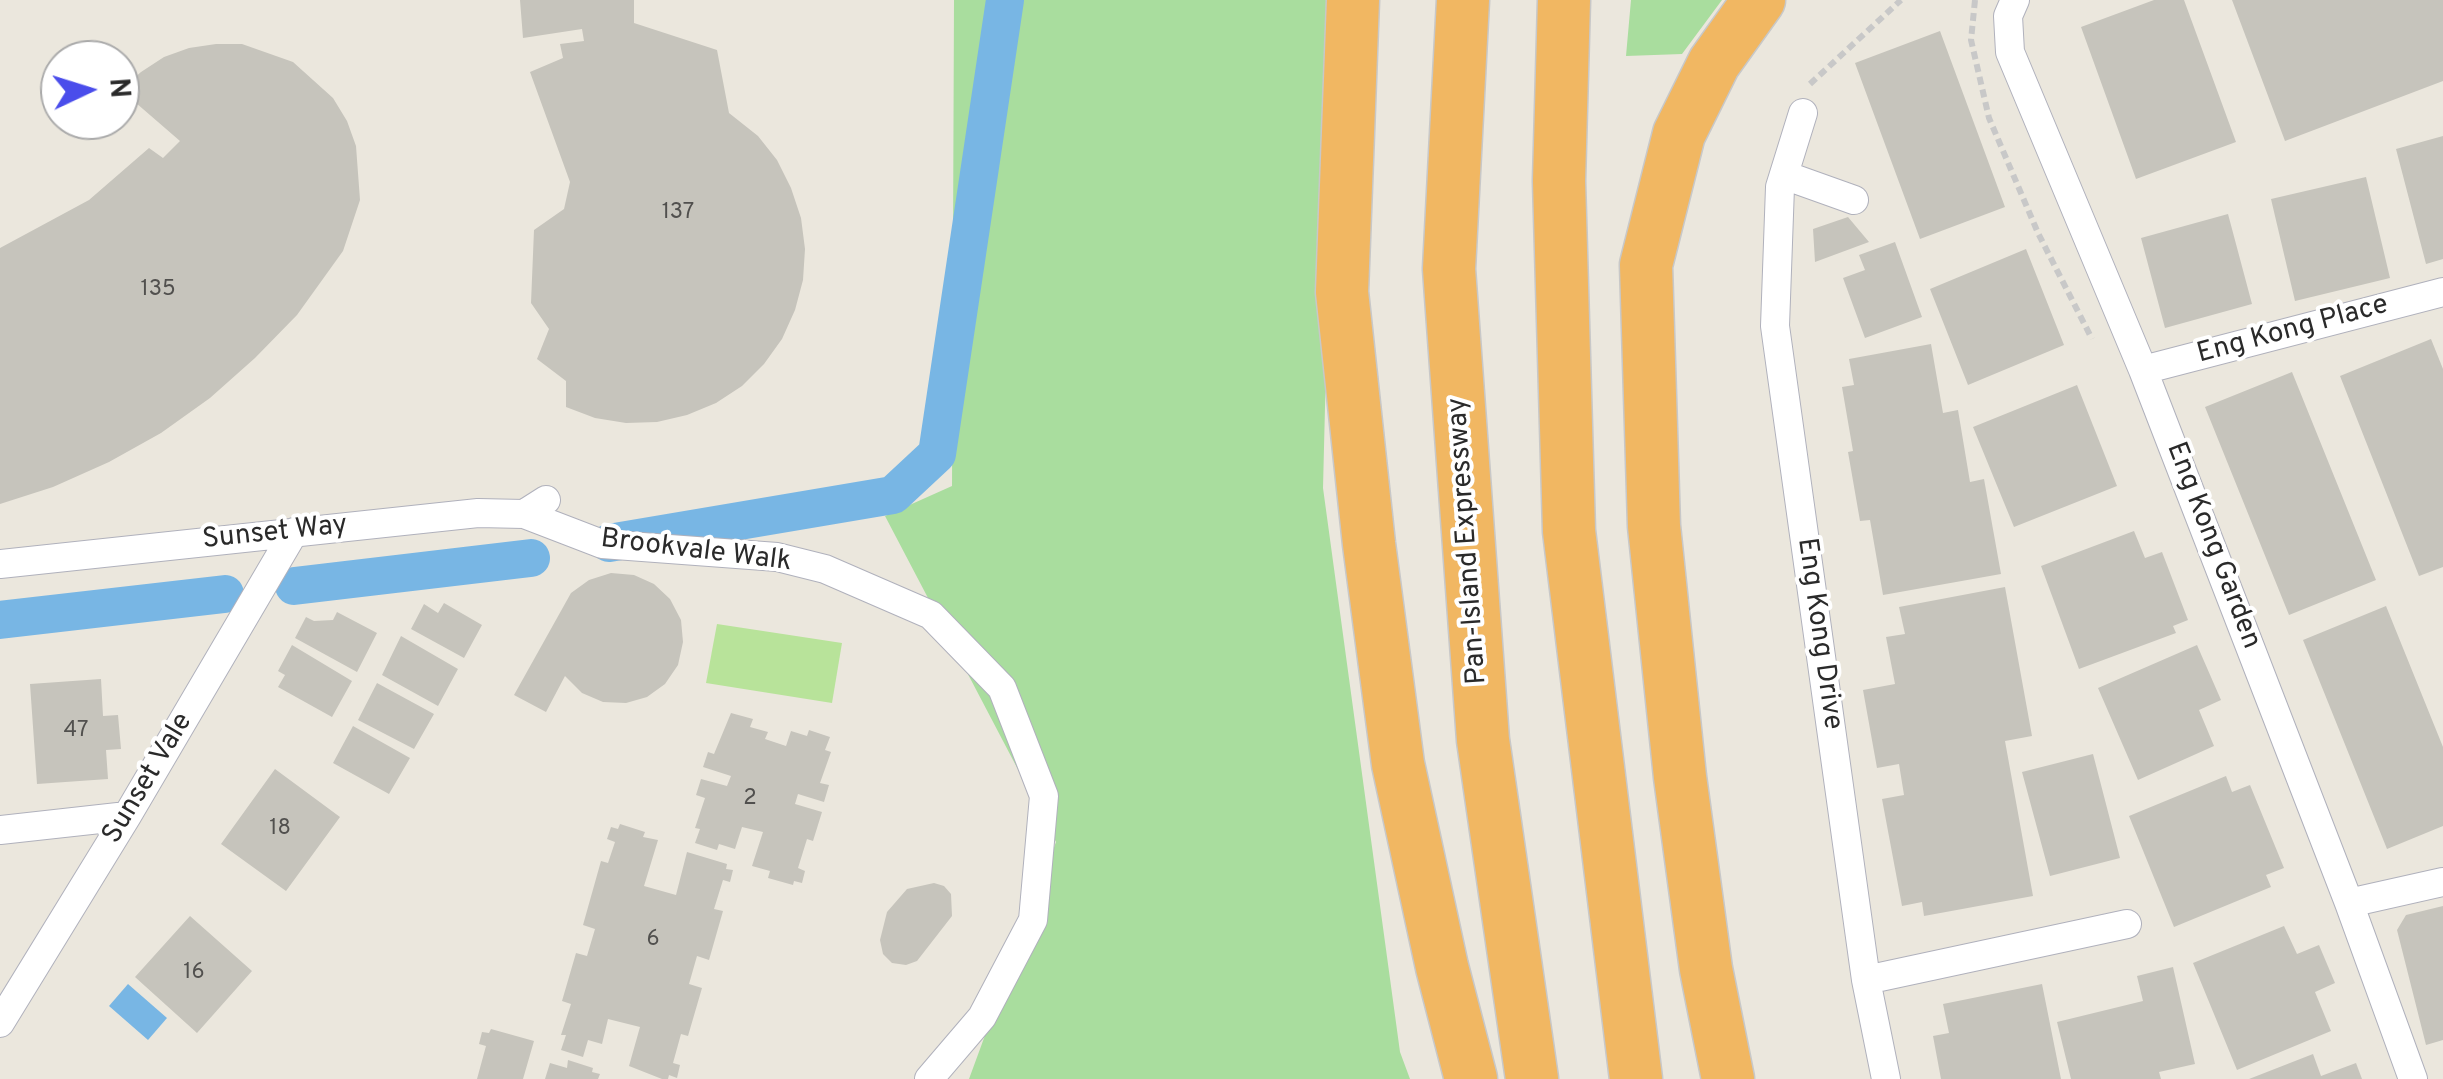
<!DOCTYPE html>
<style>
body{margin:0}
#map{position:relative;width:2443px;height:1079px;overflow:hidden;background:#ebe7dd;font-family:Overpass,sans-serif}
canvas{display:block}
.north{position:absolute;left:40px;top:40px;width:100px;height:100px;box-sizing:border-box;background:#fff;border:2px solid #aaa;border-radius:50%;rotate:86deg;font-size:28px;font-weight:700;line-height:40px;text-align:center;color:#2a2a2a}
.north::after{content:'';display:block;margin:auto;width:35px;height:45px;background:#4a4deb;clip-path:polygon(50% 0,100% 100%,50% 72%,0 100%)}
</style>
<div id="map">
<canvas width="2443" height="1079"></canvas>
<div class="north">N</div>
</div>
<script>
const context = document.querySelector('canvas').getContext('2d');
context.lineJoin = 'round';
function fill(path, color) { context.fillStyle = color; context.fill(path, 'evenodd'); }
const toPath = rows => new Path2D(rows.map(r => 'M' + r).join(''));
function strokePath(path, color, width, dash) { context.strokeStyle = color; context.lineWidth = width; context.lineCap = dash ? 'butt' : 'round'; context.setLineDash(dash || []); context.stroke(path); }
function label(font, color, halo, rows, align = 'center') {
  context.font = font + ' Overpass,sans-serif'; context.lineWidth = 8; context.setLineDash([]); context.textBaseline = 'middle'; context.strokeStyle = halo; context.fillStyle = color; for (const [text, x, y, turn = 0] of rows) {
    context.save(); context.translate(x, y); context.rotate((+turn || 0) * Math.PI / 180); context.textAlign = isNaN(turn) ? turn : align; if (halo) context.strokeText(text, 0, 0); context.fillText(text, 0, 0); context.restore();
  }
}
const green = toPath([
 [954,0,1335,0,1323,488,1400,1052,1410,1079,969,1079,1056,842,885,516,952,486],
 [1631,0,1722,0,1682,54,1626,56]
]);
const pitch = toPath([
 [717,624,842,643,832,703,706,683]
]);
const water = toPath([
 [128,984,167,1018,148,1040,109,1006]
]);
const canal = toPath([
 [609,543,893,495,937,454,1005,0],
 [294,586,531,558],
 [0,620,225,594]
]);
const building = toPath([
 [520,0,634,0,634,23,717,50,729,113,758,136,777,160,791,188,801,218,805,249,803,280,795,310,782,339,764,364,742,386,716,403,687,415,657,422,626,423,595,418,566,407,566,381,537,359,549,329,531,303,534,230,564,209,570,182,530,72,563,58,560,44,584,41,582,29,523,38],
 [2154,0,2184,0,2236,142,2136,179,2081,27],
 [2232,0,2443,0,2443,81,2285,141],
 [1940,31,2005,207,1920,239,1855,63],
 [216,44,242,44,293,62,333,98,347,121,356,146,360,200,343,251,297,315,255,358,210,398,161,433,109,462,53,487,0,504,0,248,89,200,149,148,163,158,180,141,121,90,141,72,164,57,189,48],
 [2443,136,2443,259,2426,264,2396,149],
 [2366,177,2390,278,2295,301,2271,199],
 [2228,214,2252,304,2165,328,2141,238],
 [1848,217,1869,242,1815,262,1813,229],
 [1895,242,1922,317,1865,338,1843,278,1865,270,1859,255],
 [2026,249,2064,345,1968,385,1930,289],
 [2431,339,2443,369,2443,567,2419,576,2340,376],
 [1931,344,1943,413,1958,410,1970,482,1984,479,2001,574,1883,595,1870,520,1860,521,1848,452,1853,451,1842,387,1854,385,1849,359],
 [2292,372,2376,580,2289,615,2205,407],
 [2077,385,2117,486,2014,527,1973,427],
 [2134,531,2145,558,2162,552,2188,620,2173,626,2176,633,2079,669,2041,566],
 [611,573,634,575,654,584,670,599,681,620,683,642,678,665,665,684,647,697,626,703,603,702,582,693,565,676,546,712,514,695,571,593,589,580],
 [2005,587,2032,736,2005,741,2033,896,1924,916,1922,902,1902,906,1882,799,1904,795,1899,764,1877,768,1863,690,1895,684,1886,637,1905,634,1899,607],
 [444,603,482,625,464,658,411,629,424,604,438,613],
 [2386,606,2443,747,2443,826,2387,849,2303,640],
 [337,612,377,633,357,672,295,638,306,617,314,621,333,620],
 [401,636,458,669,438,706,382,675],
 [292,645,352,681,332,717,278,687,285,675,278,671],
 [2197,645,2221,700,2199,710,2214,746,2138,780,2098,688],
 [101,679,103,716,118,715,121,749,106,750,108,779,37,784,30,684],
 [377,683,434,714,414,749,358,720],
 [731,713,753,719,750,727,768,732,765,739,786,746,791,731,807,736,809,730,830,737,825,750,831,752,820,783,829,785,824,802,798,794,795,804,822,812,813,841,807,839,798,868,805,871,802,883,794,881,793,885,768,878,770,871,752,866,763,832,742,827,735,849,719,844,717,850,695,843,700,829,695,828,705,798,696,795,701,779,727,786,731,776,703,767,708,752,714,754],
 [353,726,410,758,389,794,333,763],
 [2093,754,2120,858,2050,876,2022,772],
 [275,769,340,817,286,891,221,844],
 [2226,776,2232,792,2250,785,2284,868,2266,875,2271,887,2174,927,2129,816],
 [620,824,645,832,643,837,658,840,644,886,676,895,687,852,727,864,726,869,733,870,730,882,723,880,714,909,723,911,709,960,697,956,689,984,702,988,688,1036,681,1034,673,1063,680,1065,677,1078,669,1075,668,1079,662,1079,629,1066,640,1027,608,1019,602,1044,588,1040,583,1057,561,1050,566,1035,561,1035,571,1004,562,1001,576,953,587,956,595,929,583,925,601,861,608,863,615,842,607,839,611,827,618,829],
 [934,883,944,886,951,894,952,916,917,961,906,965,892,963,883,954,880,940,887,912,907,889],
 [2443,906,2443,1040,2426,1045,2397,930,2406,915],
 [190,916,252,971,197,1033,135,977],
 [2284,926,2297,954,2319,945,2335,983,2315,992,2331,1031,2237,1070,2193,963],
 [2173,967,2195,1064,2159,1072,2161,1079,2071,1079,2057,1022,2143,1001,2137,976],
 [2042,984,2061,1079,1941,1079,1933,1036,1949,1033,1943,1004],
 [491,1029,534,1041,523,1079,477,1079,486,1046,479,1044,482,1032,489,1033],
 [2313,1054,2321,1076,2356,1063,2362,1079,2249,1079],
 [568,1060,593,1068,592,1072,600,1074,598,1079,545,1079,550,1063,567,1068]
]);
const path = toPath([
 [1975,0,1971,40,1989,118,2038,233,2092,339],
 [1810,84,1901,0]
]);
const minor = toPath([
 [2015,0,2008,16,2010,52,2143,370,2349,903,2413,1079],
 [1803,113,1780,187,1775,326,1866,980,1886,1079],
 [1784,175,1854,200],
 [2143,370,2443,292],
 [524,514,602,544,777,557,825,569,931,615,1002,688,1044,796,1033,920,982,1017,929,1079],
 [0,564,478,513,524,514,546,500],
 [0,830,127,816],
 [2349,903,2443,882],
 [1866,980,2127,924],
 [0,1023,127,816,294,532]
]);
const motorway = toPath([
 [1353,0,1342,292,1369,544,1398,764,1442,967,1471,1079],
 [1463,0,1449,269,1483,740,1532,1079],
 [1564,0,1559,181,1569,531,1636,1079],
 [1728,1079,1706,969,1680,777,1654,526,1646,265,1679,134,1714,63,1759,0]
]);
const numberNames = [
 ["137",678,214],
 ["135",158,291],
 ["47",76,732],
 ["2",750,800],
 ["18",280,830],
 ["6",653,941],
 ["16",194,974]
];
const streetNames = [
 ["Eng Kong Place",2293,331,-15],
 ["Sunset Way",275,534,-6],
 ["Pan-Island Expressway",1469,541,-94],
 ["Eng Kong Garden",2212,546,69],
 ["Brookvale Walk",696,552,7],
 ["Eng Kong Drive",1818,634,82],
 ["Sunset Vale",149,779,-59]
];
fill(green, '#a9dd9e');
fill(pitch, '#b8e39a');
fill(water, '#78b6e4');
strokePath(canal, '#78b6e4', 38);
fill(building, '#c6c4bc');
strokePath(minor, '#b0b1bc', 30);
strokePath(motorway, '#c8c8c8', 55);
strokePath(path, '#c8c8c8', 6, [8, 5]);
strokePath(minor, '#fff', 28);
strokePath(motorway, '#f1b762', 52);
label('22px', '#51504e', null, numberNames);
label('28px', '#2a2a2a', '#fff', streetNames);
</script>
